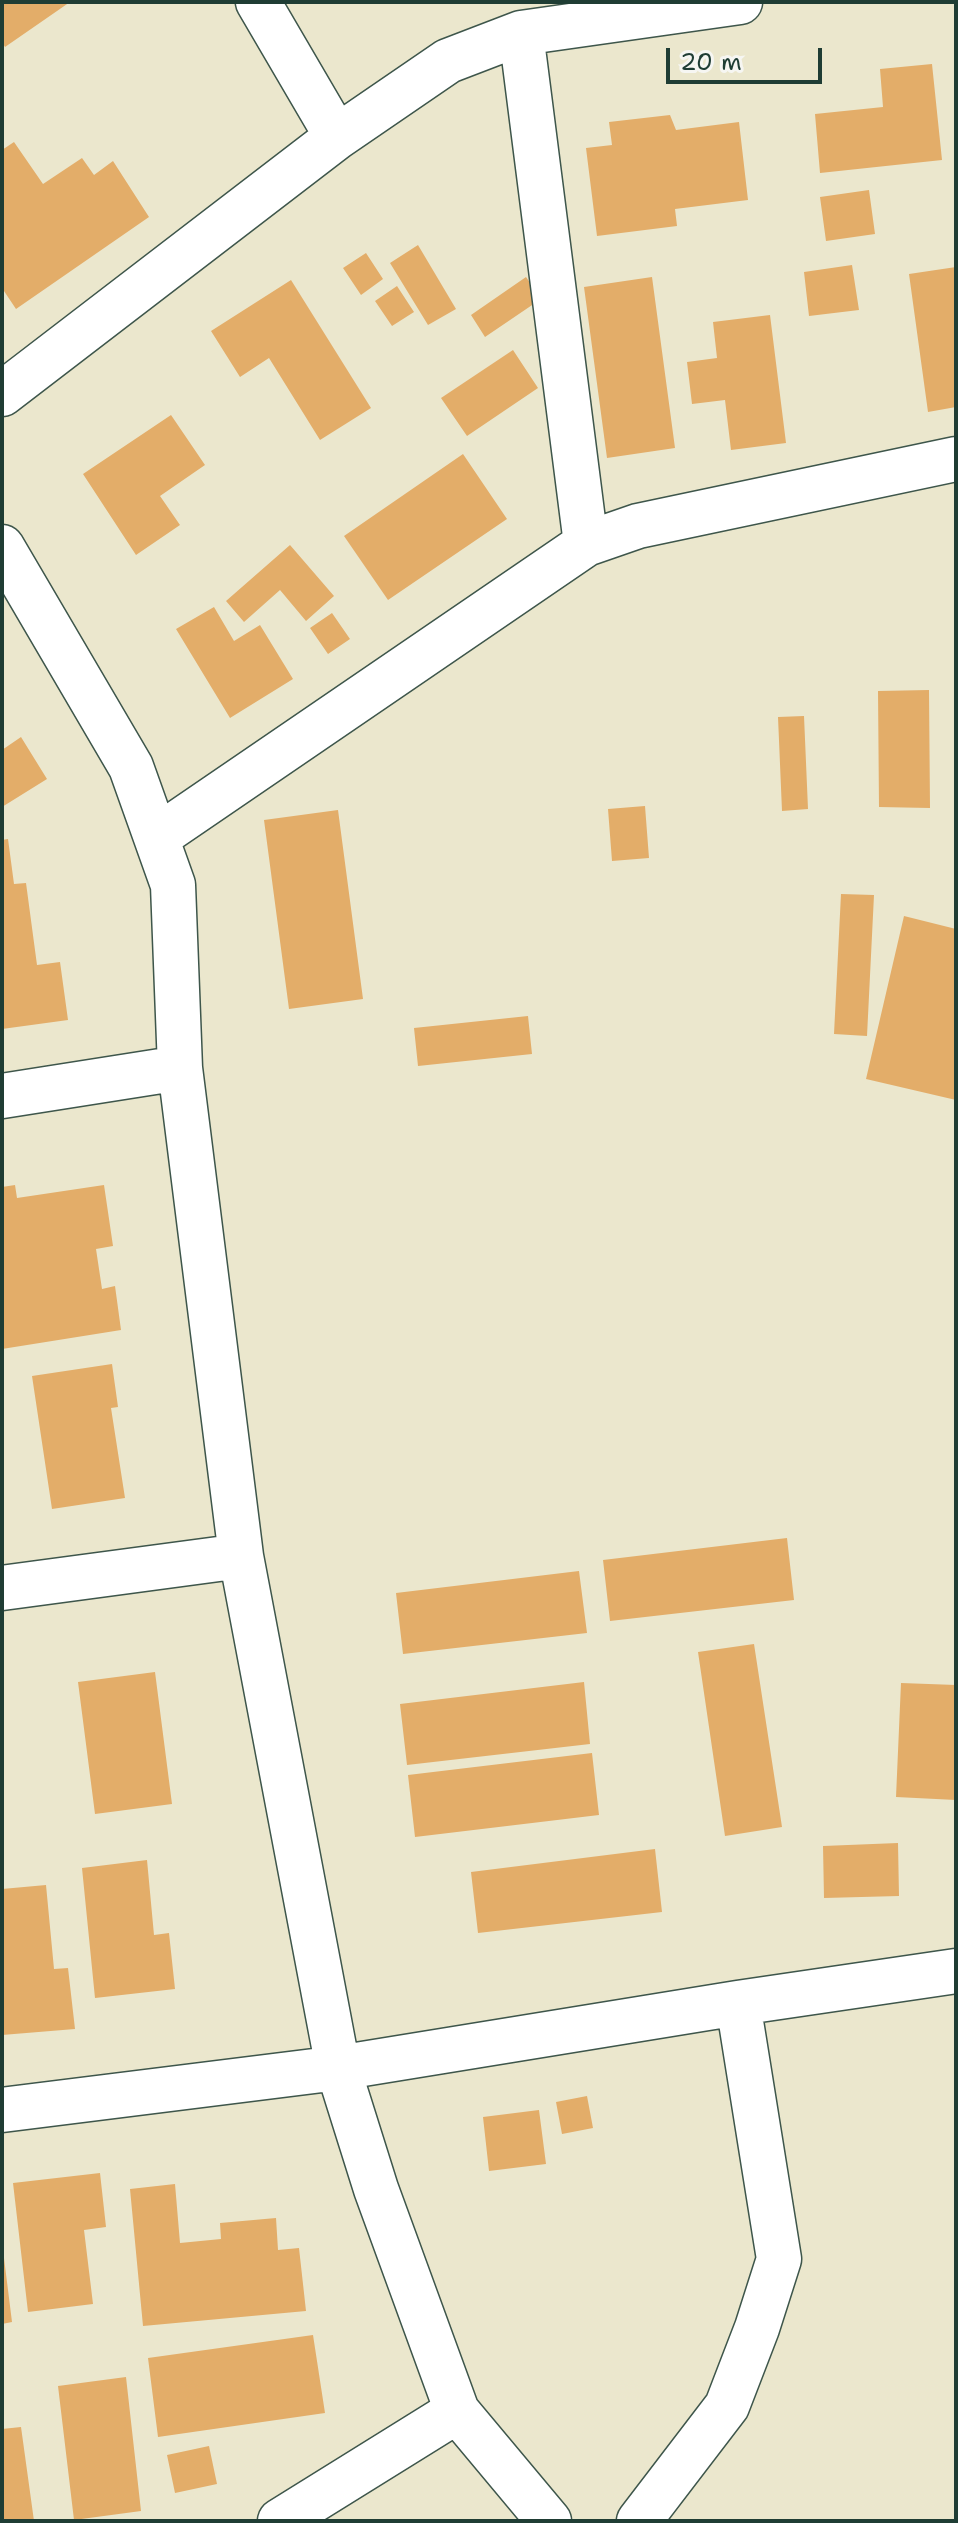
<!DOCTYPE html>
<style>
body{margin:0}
#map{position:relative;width:958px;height:2523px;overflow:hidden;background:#ebe7cd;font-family:"Shantell Sans",sans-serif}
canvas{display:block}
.frame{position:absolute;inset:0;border:4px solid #1f3d34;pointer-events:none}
.scale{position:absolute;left:666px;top:48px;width:156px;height:36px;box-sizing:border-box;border:4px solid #1f3d34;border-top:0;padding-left:10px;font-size:24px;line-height:28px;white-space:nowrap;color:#1f3d34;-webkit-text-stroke:6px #f6f6f2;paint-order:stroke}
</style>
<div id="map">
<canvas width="958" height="2523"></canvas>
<div class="frame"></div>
<div class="scale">20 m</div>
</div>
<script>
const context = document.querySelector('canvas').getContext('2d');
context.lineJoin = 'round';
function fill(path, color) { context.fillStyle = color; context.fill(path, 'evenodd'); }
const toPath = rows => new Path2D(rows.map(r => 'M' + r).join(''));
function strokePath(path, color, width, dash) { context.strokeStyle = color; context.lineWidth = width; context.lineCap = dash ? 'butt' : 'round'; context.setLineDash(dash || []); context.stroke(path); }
const building = toPath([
 [2,2,70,2,5,47,2,42],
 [932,64,942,160,820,173,815,114,883,107,880,69],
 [670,115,676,130,739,122,748,200,675,209,677,226,597,236,586,148,612,145,609,122],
 [14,142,43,184,82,158,94,175,113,161,149,217,16,309,2,288,2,150],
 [869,190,875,234,826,241,820,197],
 [418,245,456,309,428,325,390,263],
 [366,253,383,279,361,295,343,268],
 [852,265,859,310,809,316,804,272],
 [956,267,956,407,928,412,909,274],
 [526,277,541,299,485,337,471,315],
 [652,277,675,448,607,458,584,287],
 [291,280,371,408,320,440,269,358,240,377,211,331],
 [397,286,414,312,392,326,375,301],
 [770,315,786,443,731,450,725,400,692,404,687,362,717,358,713,322],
 [513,350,538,388,467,436,441,398],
 [171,415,205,465,160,496,180,525,136,555,83,474],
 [463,454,507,519,388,600,344,536],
 [290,545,334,596,306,621,280,590,244,622,226,601],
 [214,607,234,641,260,625,293,679,230,718,176,629],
 [332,613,350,639,328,654,310,628],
 [929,690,930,808,879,807,878,691],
 [804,716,808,809,782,811,778,717],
 [21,737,47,779,2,807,2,750],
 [645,806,649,858,612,861,608,809],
 [338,810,363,999,289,1009,264,820],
 [8,839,14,884,26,883,37,965,60,962,68,1020,2,1029,2,840],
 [841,894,874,895,867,1036,834,1034],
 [904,916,956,929,956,1100,866,1079],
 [528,1016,532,1054,418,1066,414,1028],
 [15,1185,17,1198,104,1185,113,1246,96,1249,102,1289,115,1286,121,1330,2,1349,2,1187],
 [112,1364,118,1407,111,1408,125,1498,52,1509,32,1376],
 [787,1538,794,1600,610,1621,603,1560],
 [579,1571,587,1633,403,1654,396,1593],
 [754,1644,782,1827,725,1836,698,1652],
 [155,1672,172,1804,95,1814,78,1682],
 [584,1682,590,1744,407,1765,400,1704],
 [901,1683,956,1685,956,1800,896,1797],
 [592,1753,599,1815,415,1837,408,1775],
 [898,1843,899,1896,824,1898,823,1846],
 [655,1849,662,1912,478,1933,471,1872],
 [147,1860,154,1935,169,1933,175,1989,95,1998,82,1868],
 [46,1885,54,1969,68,1968,75,2029,2,2035,2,1889],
 [587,2096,593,2128,562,2134,556,2102],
 [539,2110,546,2164,489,2171,483,2117],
 [100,2173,106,2227,84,2230,93,2304,28,2312,13,2183],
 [175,2184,180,2243,221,2239,220,2223,276,2218,278,2250,299,2248,306,2311,143,2326,130,2189],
 [2,2258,4,2258,12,2322,2,2324],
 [313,2335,325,2413,158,2437,148,2358],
 [126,2377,141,2511,74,2520,58,2386],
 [21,2427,34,2521,2,2521,2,2429],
 [209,2446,217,2484,175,2493,167,2455]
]);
const minor = toPath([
 [258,2,337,137],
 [521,33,586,544],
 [2,394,337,137,448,61,521,33,740,2],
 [2,547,131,767,173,885,180,1068,241,1556,338,2068,376,2189,457,2411,549,2521],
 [157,837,586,544,638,526,956,459],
 [2,1096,180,1068],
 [2,1588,241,1556],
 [2,2110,338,2068,738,2003,956,1971],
 [280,2521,457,2411],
 [639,2521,727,2406,757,2328,779,2259,738,2003]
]);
fill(building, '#e3ad69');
strokePath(minor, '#3e564b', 47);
strokePath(minor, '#fff', 44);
</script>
